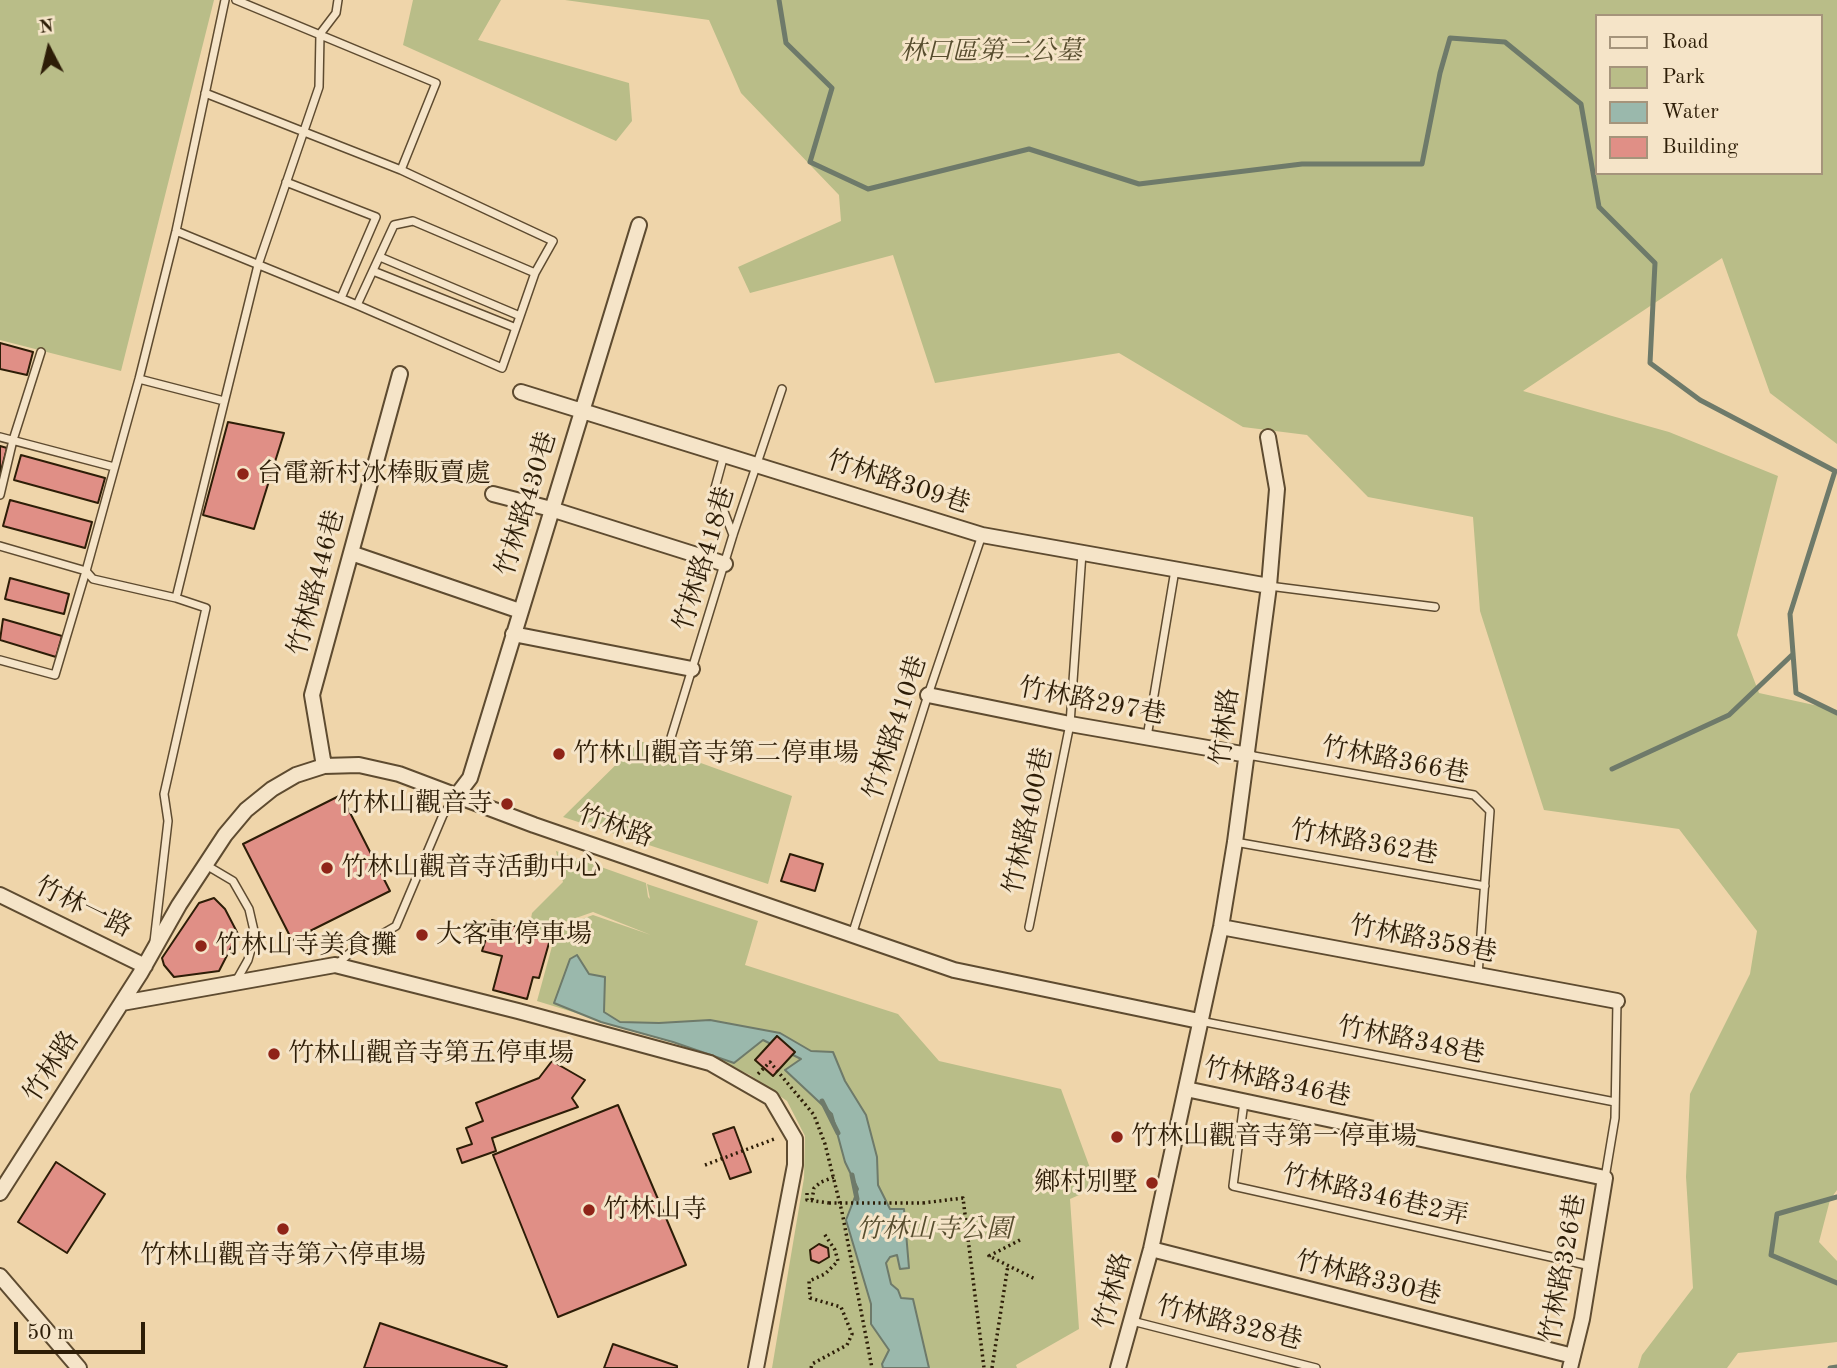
<!DOCTYPE html>
<meta charset="utf-8">
<style>
body{margin:0}
#map{position:relative;width:1837px;height:1368px;overflow:hidden;background:#efd5aa;font-family:"Old Standard TT",serif}
canvas{display:block}
.legend{position:absolute;left:1595px;top:14px;width:228px;height:161px;box-sizing:border-box;background:#f5e4c8;border:2px solid #a5947b;margin:0;padding:9px 12px;list-style:none;font-size:21px;color:#2d1d07}
.legend li{display:flex;align-items:center;gap:14px;height:35px}
.legend b{width:35px;border:2px solid #a5947b}
.north{position:absolute;left:14px;top:14px;width:70px;height:70px;-webkit-text-stroke:5px #f5e4c8;paint-order:stroke;rotate:353deg;font-size:19px;font-weight:700;line-height:28px;text-align:center;color:#2d1d07}
.north::after{content:'';display:block;margin:auto;width:24px;height:32px;background:#2d1d07;clip-path:polygon(50% 0,100% 100%,50% 72%,0 100%)}
.scale{position:absolute;left:14px;top:1322px;width:131px;height:32px;box-sizing:border-box;border:4px solid #2d1d07;border-top:0;padding-left:9px;font-size:21px;line-height:24px;white-space:nowrap;color:#2d1d07;-webkit-text-stroke:5px #f5e4c8;paint-order:stroke}
</style>
<div id="map">
<canvas width="1837" height="1368"></canvas>
<ul class="legend">
<li><b style="height:9px;background:#f5e4c8"></b>Road</li>
<li><b style="height:19px;background:#b9bd88"></b>Park</li>
<li><b style="height:19px;background:#9ab8ac"></b>Water</li>
<li><b style="height:19px;background:#e08f86"></b>Building</li>
</ul>
<div class="north">N</div>
<div class="scale">50 m</div>
</div>
<script>
const context = document.querySelector('canvas').getContext('2d');
context.lineJoin = 'round';
function fill(path, color) { context.fillStyle = color; context.fill(path, 'evenodd'); }
const toPath = rows => new Path2D(rows.map(r => 'M' + r).join(''));
function strokePath(path, color, width, dash) { context.strokeStyle = color; context.lineWidth = width; context.lineCap = dash ? 'butt' : 'round'; context.setLineDash(dash || []); context.stroke(path); }
function label(font, color, halo, rows, align = 'center') {
  context.font = font + ' "Old Standard TT","Noto Serif TC",serif'; context.lineWidth = 6; context.setLineDash([]); context.textBaseline = 'middle'; context.strokeStyle = halo; context.fillStyle = color; for (const [text, x, y, turn = 0] of rows) {
    context.save(); context.translate(x, y); context.rotate((+turn || 0) * Math.PI / 180); context.textAlign = isNaN(turn) ? turn : align; if (halo) context.strokeText(text, 0, 0); context.fillText(text, 0, 0); context.restore();
  }
}
const green = toPath([
 [0,0,214,0,121,371,0,340],
 [413,0,501,0,478,40,629,83,632,121,616,141,403,45],
 [565,0,1837,0,1837,444,1770,393,1722,258,1523,391,1669,432,1778,476,1737,635,1759,693,1837,710,1837,1190,1830,1200,1819,1242,1837,1261,1837,1342,1738,1353,1727,1368,1638,1368,1642,1355,1693,1288,1686,1177,1690,1094,1750,974,1757,931,1679,829,1544,810,1480,611,1473,517,1368,497,1307,435,1243,427,1119,353,935,383,893,255,750,293,738,267,841,221,839,195,741,93,709,20],
 [1597,16,1821,16,1821,173,1597,173],
 [640,741,792,796,768,884,563,817],
 [556,851,646,883,648,897,650,899,647,884,758,921,745,965,898,1014,939,1061,1061,1089,1097,1187,1070,1199,1079,1329,1016,1365,1017,1368,772,1368,804,1178,805,1136,787,1101,750,1075,693,1049,537,1001,557,928,593,915,651,935,593,912,556,925,553,936,529,930,532,913,563,882]
]);
const water = toPath([
 [577,955,589,974,605,977,604,1012,620,1022,659,1023,710,1020,780,1033,811,1051,833,1052,845,1081,866,1115,877,1157,878,1185,890,1209,904,1209,909,1268,900,1269,897,1255,890,1257,886,1263,891,1284,898,1290,901,1298,913,1299,929,1368,883,1368,882,1364,889,1350,871,1324,871,1304,846,1220,858,1189,845,1162,832,1114,785,1070,801,1059,763,1040,734,1063,673,1042,601,1022,554,1003,570,959,577,955]
]);
const stream = toPath([
 [779,0,786,43,832,88,810,162,868,189,1029,149,1139,184,1302,164,1422,164,1440,73,1450,38,1505,42,1581,104,1599,207,1655,263,1650,363,1700,400,1835,471,1790,614,1796,693,1837,713],
 [1612,769,1729,715,1793,654],
 [822,1101,838,1133],
 [852,1175,857,1199],
 [1837,1197,1777,1214,1771,1255,1837,1283],
 [1830,1368,1837,1367]
]);
const building = toPath([
 [0,343,33,352,27,375,0,369,0,343],
 [228,422,284,433,254,529,203,515,228,422],
 [0,446,7,448,0,474,0,446],
 [21,455,105,478,98,503,14,480,21,455],
 [10,500,92,522,85,548,3,526,10,500],
 [10,578,69,594,64,614,5,599,10,578],
 [3,619,62,636,56,657,0,640,3,619],
 [341,795,390,891,292,940,243,844,341,795],
 [790,854,823,864,815,891,781,881,790,854],
 [214,898,225,909,238,934,219,971,174,977,164,965,162,958,199,903,214,898],
 [492,920,551,936,539,978,533,977,527,999,493,990,502,956,482,951,492,920],
 [777,1036,795,1052,773,1076,755,1060,777,1036],
 [552,1061,585,1080,572,1098,578,1107,492,1138,496,1151,462,1163,457,1149,472,1144,466,1128,483,1121,476,1103,539,1078,552,1061],
 [618,1105,686,1265,558,1317,493,1155,618,1105],
 [734,1127,751,1172,730,1179,713,1134,734,1127],
 [56,1162,105,1194,67,1253,18,1222,56,1162],
 [819,1244,828,1248,829,1257,819,1263,811,1260,810,1250,819,1244],
 [380,1323,507,1366,506,1368,364,1368,380,1323],
 [613,1344,677,1366,677,1368,604,1368,613,1344]
]);
const path = toPath([
 [758,1074,770,1062,814,1115,825,1144,842,1212,872,1368],
 [705,1165,777,1138],
 [807,1193,807,1200,829,1203],
 [812,1200,814,1188,821,1182,834,1177],
 [923,1203,963,1198,984,1368],
 [1020,1240,989,1256,1035,1279],
 [811,1368,812,1364,847,1345,852,1334,841,1307,810,1298,809,1281,825,1274,838,1261,835,1250,823,1232],
 [992,1368,1008,1265]
]);
const lane = toPath([
 [205,93,401,170],
 [286,182,376,217,341,298],
 [176,231,357,305,502,368,535,273,553,241,401,170,436,83,236,0],
 [380,257,520,316],
 [373,271,516,328],
 [357,305,394,225,413,221,535,273],
 [139,379,224,401],
 [0,437,114,467],
 [724,455,715,488,733,535],
 [0,495,13,440,41,352],
 [0,546,86,571,139,379,176,231,225,0],
 [1269,586,1435,607],
 [176,598,258,265,319,87,320,34,336,13,338,0],
 [0,660,55,675,86,571,93,579,176,598,206,608,164,794,168,821,154,942],
 [1147,737,1175,570],
 [669,744,733,535,782,389],
 [1248,755,1474,795,1490,811,1478,975],
 [1235,842,1485,886],
 [206,865,233,881,249,909,255,935,248,960,235,983],
 [1029,927,1070,724,1082,553],
 [852,935,928,695,982,535],
 [336,965,351,952,396,926,443,815,456,796],
 [1200,1021,1615,1102],
 [1244,1102,1233,1186,1591,1266],
 [1605,1178,1615,1118,1617,1001],
 [1132,1321,1316,1368]
]);
const street = toPath([
 [521,392,982,535,1269,586],
 [493,494,551,509,725,564],
 [351,553,520,611],
 [513,634,692,669],
 [928,695,1070,724,1248,755],
 [324,766,312,695,400,374],
 [457,795,470,778,639,225],
 [0,895,145,966],
 [1221,927,1617,1001],
 [122,1003,335,965,518,1011,710,1063,771,1098,795,1139,795,1165,756,1368],
 [1186,1089,1605,1178,1582,1319,1570,1368],
 [0,1193,140,974,179,905,225,835,246,810,272,789,296,775,324,766,359,765,399,774,534,825,954,970,1199,1021],
 [1151,1249,1573,1356],
 [0,1276,79,1368],
 [1118,1368,1151,1249,1221,927,1235,842,1269,586,1277,489,1268,437]
]);
const pathBridge = toPath([
 [829,1203,923,1203]
]);
const markers = [
 [243,474,7,"#8f2418"],
 [559,754,7,"#8f2418"],
 [507,804,7,"#8f2418"],
 [327,868,7,"#8f2418"],
 [422,935,7,"#8f2418"],
 [201,946,7,"#8f2418"],
 [274,1054,7,"#8f2418"],
 [1117,1137,7,"#8f2418"],
 [1152,1183,7,"#8f2418"],
 [589,1210,7,"#8f2418"],
 [283,1229,7,"#8f2418"]
];
const parkNames = [
 ["林口區第二公墓",991,52],
 ["竹林山寺公園",934,1230]
];
const poiNames = [
 ["台電新村冰棒販賣處",257,474],
 ["竹林山觀音寺第二停車場",573,754],
 ["竹林山觀音寺",493,804,"right"],
 ["竹林山觀音寺活動中心",341,868],
 ["大客車停車場",436,935],
 ["竹林山寺美食攤",215,946],
 ["竹林山觀音寺第五停車場",288,1054],
 ["竹林山觀音寺第一停車場",1131,1137],
 ["鄉村別墅",1138,1183,"right"],
 ["竹林山寺",603,1210],
 ["竹林山觀音寺第六停車場",283,1256,"center"]
];
const streetNames = [
 ["竹林路309巷",898,483,18],
 ["竹林路430巷",527,504,-73],
 ["竹林路418巷",705,559,-73],
 ["竹林路446巷",317,583,-75],
 ["竹林路297巷",1092,702,11],
 ["竹林路",1226,727,-83],
 ["竹林路410巷",896,728,-72],
 ["竹林路366巷",1395,761,11],
 ["竹林路400巷",1029,821,-78],
 ["竹林路",615,827,19],
 ["竹林路362巷",1364,843,10],
 ["竹林一路",83,908,26],
 ["竹林路358巷",1423,940,11],
 ["竹林路348巷",1411,1041,11],
 ["竹林路",52,1067,-57],
 ["竹林路346巷",1277,1083,12],
 ["竹林路346巷2弄",1375,1196,13],
 ["竹林路326巷",1564,1268,-80],
 ["竹林路330巷",1368,1279,14],
 ["竹林路",1114,1291,-75],
 ["竹林路328巷",1229,1324,14]
];
fill(green, '#b9bd88');
fill(water, '#9ab8ac');
strokePath(water, '#6e7a6a', 2);
strokePath(stream, '#6e7a6a', 5);
fill(building, '#e08f86');
strokePath(building, '#2d1d07', 2);
strokePath(lane, '#5e4b30', 10);
strokePath(street, '#5e4b30', 18);
strokePath(path, '#2d1d07', 3.5, [2, 3.5]);
strokePath(lane, '#f5e4c8', 7);
strokePath(street, '#f5e4c8', 14);
strokePath(pathBridge, '#2d1d07', 3.5, [2, 3.5]);
for (const [x, y, r, color] of markers) { const dot = new Path2D(); dot.arc(x, y, r, 0, 2 * Math.PI); context.fillStyle = color; context.fill(dot); strokePath(dot, '#f5e4c8', 2.5); }
label('italic 26px', '#574d2e', '#f5e4c8', parkNames);
label('26px', '#2d1d07', '#f5e4c8', poiNames, 'left');
label('26px', '#2d1d07', '#f5e4c8', streetNames);
</script>
